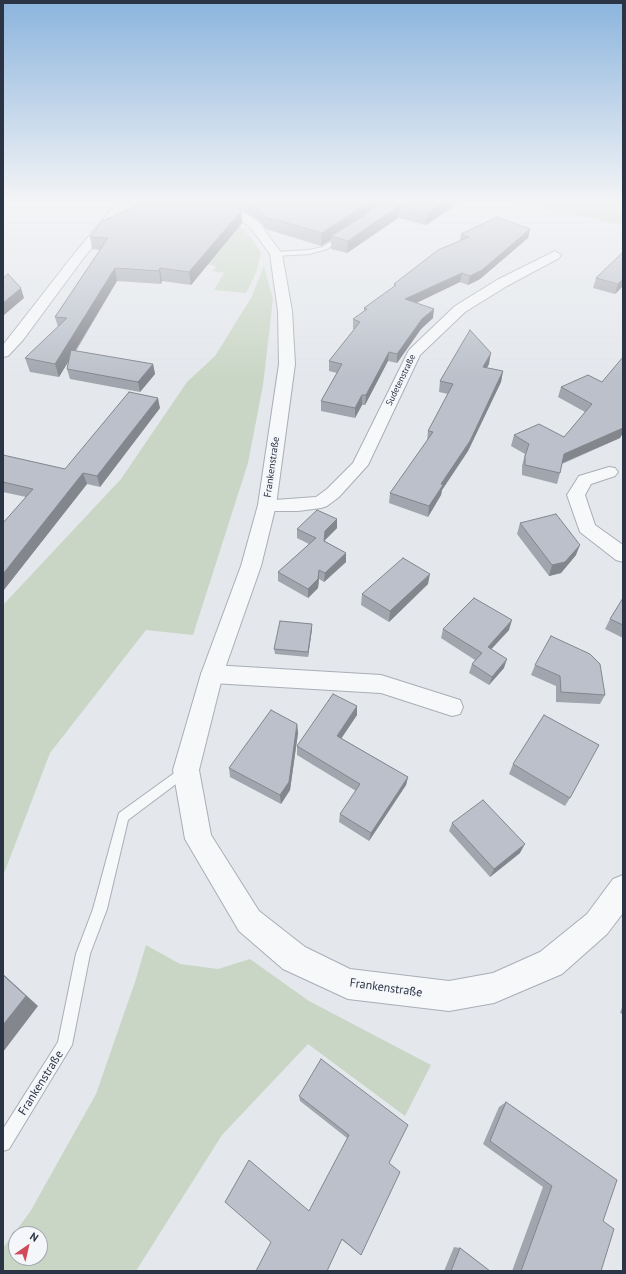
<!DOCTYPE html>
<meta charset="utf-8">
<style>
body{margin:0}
#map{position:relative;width:626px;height:1274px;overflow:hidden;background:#e4e7ec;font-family:"PT Sans",sans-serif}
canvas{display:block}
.frame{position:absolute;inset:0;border:4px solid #2b3445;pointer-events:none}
.north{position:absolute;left:8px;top:1226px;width:40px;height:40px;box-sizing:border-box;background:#f4f6f9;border:1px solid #a4a8b1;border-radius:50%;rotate:34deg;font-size:11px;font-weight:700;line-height:16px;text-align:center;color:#2b3445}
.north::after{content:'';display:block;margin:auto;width:14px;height:18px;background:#d1495b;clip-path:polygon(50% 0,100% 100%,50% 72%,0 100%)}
</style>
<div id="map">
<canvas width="626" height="1274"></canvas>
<div class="frame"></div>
<div class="north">N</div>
</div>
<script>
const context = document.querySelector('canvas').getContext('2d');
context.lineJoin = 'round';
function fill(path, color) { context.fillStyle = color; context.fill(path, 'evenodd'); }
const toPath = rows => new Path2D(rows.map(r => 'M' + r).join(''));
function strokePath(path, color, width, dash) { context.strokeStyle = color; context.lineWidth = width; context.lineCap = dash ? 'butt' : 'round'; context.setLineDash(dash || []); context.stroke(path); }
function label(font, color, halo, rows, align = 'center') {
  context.font = font + ' "PT Sans",sans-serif'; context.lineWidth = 4; context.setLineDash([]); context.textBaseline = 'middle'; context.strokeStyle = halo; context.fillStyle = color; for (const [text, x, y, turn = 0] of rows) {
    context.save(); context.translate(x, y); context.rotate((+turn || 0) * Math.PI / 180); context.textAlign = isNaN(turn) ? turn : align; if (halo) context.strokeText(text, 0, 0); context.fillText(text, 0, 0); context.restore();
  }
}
const green = toPath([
 [139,200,185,200,229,218,240,226,252,239,261,253,256,273,246,293,214,290,224,273,212,271,216,266,202,264,120,219,135,202],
 [504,200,623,200,623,225],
 [264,266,273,299,263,385,248,463,193,635,146,630,50,753,3,876,3,605,121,479,187,382,215,356,251,298],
 [146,945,180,964,218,969,250,959,309,1001,431,1065,405,1116,308,1044,222,1135,136,1271,3,1271,3,1248,30,1212,96,1094,135,982],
 [16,1234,40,1234,40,1258,16,1258]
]);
const service = toPath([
 [340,236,345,237,327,249,309,254,276,256,273,254,276,252,309,250,323,247,340,236],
 [184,766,188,767,190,771,188,775,128,820,107,909,90,954,72,1045,9,1149,3,1151,3,1129,58,1042,76,954,93,909,119,813,184,766]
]);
const minor = toPath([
 [122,200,134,200,118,215,82,260,23,340,8,356,3,357,3,345,74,254,110,211,122,200],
 [555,251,561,255,559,258,507,286,465,312,420,355,368,465,339,497,327,506,321,508,298,511,267,511,261,509,258,505,261,501,316,497,327,489,353,463,409,350,455,306,497,280,555,251],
 [609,467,615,468,618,472,615,476,591,484,585,495,595,525,623,545,623,562,616,560,580,532,567,495,579,476,609,467],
 [212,665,381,675,460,700,463,707,460,714,452,716,381,693,212,683,204,680,201,674,204,668,212,665]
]);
const tertiary = toPath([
 [202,200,218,200,240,210,258,221,282,254,292,311,295,364,276,505,261,566,223,674,199,770,211,835,259,911,305,947,350,969,449,981,493,973,540,952,587,914,613,879,623,875,623,913,607,934,562,974,494,1003,449,1011,348,999,283,969,239,931,185,839,173,770,201,674,241,566,258,505,279,364,278,311,270,254,250,227,232,214,204,202,202,200]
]);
const wall = toPath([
 [152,200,461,200,461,201,426,225,398,218,347,253,331,249,331,240,321,246,266,229,259,220,240,210,241,211,242,223,191,285,162,281,161,284,117,281,76,351,153,364,155,374,140,392,70,379,67,369,68,362,59,377,30,372,25,358,58,327,55,317,100,250,92,249,90,237],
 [530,229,528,238,480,279,468,285,460,282,416,303,433,318,421,329,397,363,388,361,365,405,362,405,355,418,321,411,321,401,337,373,329,371,329,361,354,329,353,329,353,319,364,312,364,308,394,287,394,284,460,240,461,234],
 [596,278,623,286,615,294,593,288],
 [623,357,623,433,620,438,562,464,560,473,557,484,522,475,522,466,525,454,511,446,514,435,564,437,585,412,558,397,561,387,602,382],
 [489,364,487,368,503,371,501,382,468,451,442,490,441,495,428,517,389,503,390,493,427,441,428,431,448,394,439,392,440,381],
 [160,408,100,487,87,484,3,591,3,523,26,497,3,492,3,455,65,469],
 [520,523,576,555,561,573,549,576,517,534],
 [337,528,325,540,325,541,346,553,346,562,324,582,319,579,318,588,308,598,278,581,278,572,309,544,297,538,297,529],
 [428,584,389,622,361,605,362,594],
 [623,598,623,638,605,629,610,619],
 [312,624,312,629,308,657,275,654,274,649],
 [443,629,509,630,491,649,504,668,489,685,469,673,472,664,475,660,441,638],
 [535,665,605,695,600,704,556,702,556,686,531,675],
 [357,706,357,715,341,738,408,777,406,785,369,841,339,822,340,814,356,791,297,755,297,746],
 [297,724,298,733,290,790,281,804,230,777,229,768],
 [513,764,570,798,565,806,509,774],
 [452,823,520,853,490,877,449,831],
 [623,1005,623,1014,620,1013],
 [299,1096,389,1163,361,1255,342,1240,347,1138,300,1101],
 [506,1102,603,1221,601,1271,512,1271,543,1187,483,1144,499,1107],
 [454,1247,460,1248,490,1271,444,1271]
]);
const shadedWall = toPath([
 [372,200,373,200,372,212,331,236,331,240,321,246,322,233],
 [447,200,461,200,461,201,426,225,428,213],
 [400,205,398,218,347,253,348,241],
 [241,211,242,223,191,285,189,272],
 [530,229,528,238,480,279,468,285,470,276],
 [115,268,117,281,59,377,55,364],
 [160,268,162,281,161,284,159,271],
 [462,273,460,282,404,309,405,299],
 [623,279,623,286,615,294,618,284],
 [21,288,24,298,3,316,3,303],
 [434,309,433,318,421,329,397,363,397,354,422,319],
 [389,352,388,361,365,405,366,395],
 [491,353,489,364,481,377,483,367],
 [153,364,155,374,140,392,138,382],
 [503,371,501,382,468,451,442,490,441,495,428,517,429,506,441,484],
 [362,395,362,405,355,418,355,408],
 [158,398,160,408,100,487,97,476],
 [623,428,623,433,620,438,560,464,564,454],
 [83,473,87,484,3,591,3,574],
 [337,519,337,528,325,540,323,550,324,541,325,531],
 [580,545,576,555,561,573,549,576,552,565],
 [346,553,346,562,324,582,325,573],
 [319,570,319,579,318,588,308,598,308,589],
 [430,574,428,584,389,622,390,611],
 [512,620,509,630,485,656,488,647],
 [312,624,312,629,308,657,308,652],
 [507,659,504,668,489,685,492,677],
 [357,706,357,715,337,745,337,736],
 [297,724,298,733,290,790,281,804,280,795],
 [408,777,406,785,369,841,371,833],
 [525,844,520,853,490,877,494,869],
 [3,974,38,1006,3,1052]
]);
const building = toPath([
 [152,200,223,200,230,203,241,211,189,272,160,268,159,271,115,268,55,364,25,358,67,318,55,317,108,238,90,237,102,221,152,200],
 [244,200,372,200,322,233,265,217,258,207,244,200],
 [375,200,447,200,428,213,400,205,348,241,331,236,365,215,380,201,375,200],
 [497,217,530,229,482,270,470,276,462,273,405,299,434,309,422,319,397,354,389,352,366,395,362,395,355,408,321,401,342,364,329,361,360,322,353,319,367,309,364,308,396,285,394,284,438,250,469,237,461,234,497,217],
 [623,252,623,279,618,284,596,278,623,252],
 [8,274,21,288,3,303,3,278,8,274],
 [470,330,491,353,483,367,503,371,470,441,441,484,443,485,429,506,390,493,433,432,428,431,453,384,440,381,470,330],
 [71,350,153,364,138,382,67,369,71,350],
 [623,357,623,428,564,454,560,473,525,465,525,456,529,444,514,435,539,424,564,437,592,404,561,387,588,375,602,382,623,357],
 [129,392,158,398,97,476,83,473,3,574,3,523,33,489,3,482,3,455,65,469,129,392],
 [317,510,337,519,325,531,324,541,346,553,325,573,319,570,318,579,308,589,278,572,316,538,297,529,317,510],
 [556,514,580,545,565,562,552,565,520,523,556,514],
 [403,558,430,574,390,611,362,594,403,558],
 [474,598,512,620,488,647,507,659,492,677,472,664,482,653,443,629,474,598],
 [623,598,623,625,610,619,623,598],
 [280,621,312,624,308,652,274,649,280,621],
 [551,636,590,654,600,664,605,695,561,692,560,676,535,665,551,636],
 [333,694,357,706,337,736,408,777,371,833,340,814,360,784,297,746,333,694],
 [271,710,297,724,289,782,280,795,229,768,271,710],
 [544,715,599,745,570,798,513,764,544,715],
 [483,800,525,844,494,869,452,823,483,800],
 [3,975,26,996,3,1025,3,975],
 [321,1059,408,1125,389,1163,400,1172,361,1255,342,1239,327,1271,256,1271,271,1242,225,1202,249,1160,309,1211,349,1135,299,1096,321,1059],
 [506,1102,617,1180,603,1221,614,1229,601,1271,521,1271,552,1186,490,1141,506,1102],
 [460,1248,490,1271,451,1271,460,1248]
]);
const farStreetnames = [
 ["Sudetenstraße",401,380,-64]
];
const streetNames = [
 ["Frankenstraße",272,467,-82]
];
const nearStreetnames = [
 ["Frankenstraße",386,988,8],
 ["Frankenstraße",41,1083,-58]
];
fill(green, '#c9d6c5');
strokePath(service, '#a9aeb7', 2);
strokePath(minor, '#a9aeb7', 2);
strokePath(tertiary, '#a9aeb7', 2);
fill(service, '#f7f8fa');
fill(minor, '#f7f8fa');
fill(tertiary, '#f7f8fa');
fill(wall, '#a1a5ae');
fill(shadedWall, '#83868d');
fill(building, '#bbc0ca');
strokePath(building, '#83868d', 1);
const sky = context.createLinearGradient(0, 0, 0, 378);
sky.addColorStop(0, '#8bb4dd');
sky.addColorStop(0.53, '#f3f4f6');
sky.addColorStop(1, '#f3f4f600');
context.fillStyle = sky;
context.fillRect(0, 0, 626, 378);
label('9px', '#2b3445', '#f4f6f9', farStreetnames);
label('10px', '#2b3445', '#f4f6f9', streetNames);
label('12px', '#2b3445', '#f4f6f9', nearStreetnames);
</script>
